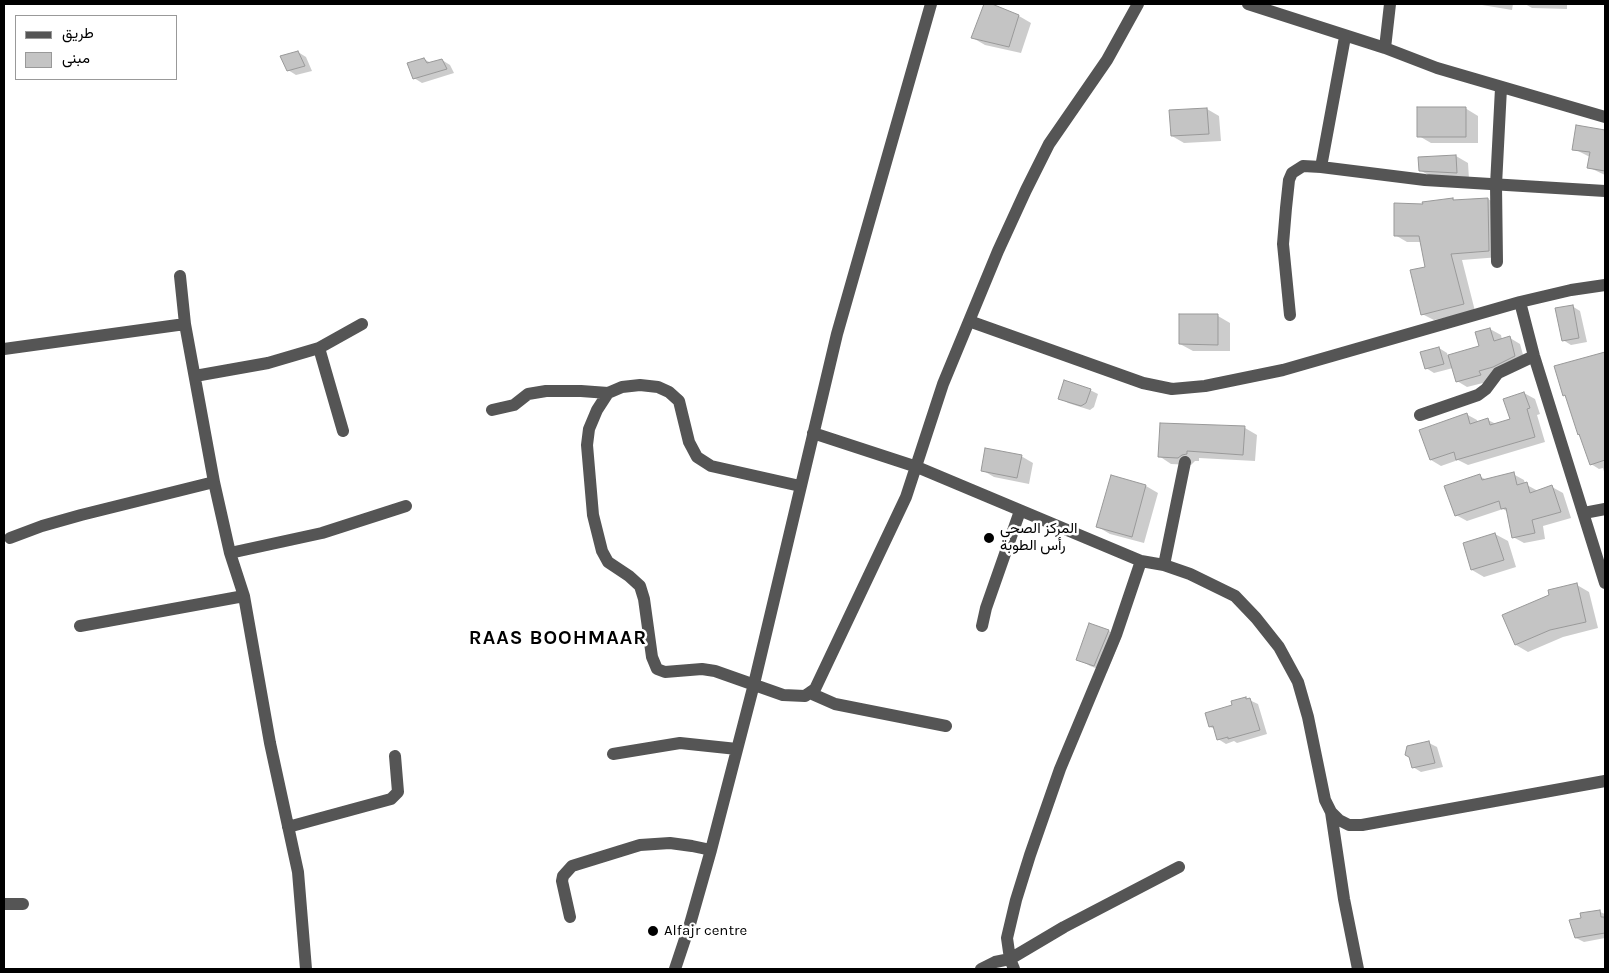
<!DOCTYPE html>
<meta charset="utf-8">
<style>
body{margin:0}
#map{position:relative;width:1609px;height:973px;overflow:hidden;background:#fff;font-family:Karla,Vazirmatn,sans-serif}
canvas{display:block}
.frame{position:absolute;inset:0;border:5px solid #000;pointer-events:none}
.legend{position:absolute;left:15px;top:15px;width:162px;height:65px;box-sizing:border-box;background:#fff;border:1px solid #999;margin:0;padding:6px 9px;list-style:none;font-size:15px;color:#000}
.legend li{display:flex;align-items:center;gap:10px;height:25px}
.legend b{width:25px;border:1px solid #999}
</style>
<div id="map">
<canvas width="1609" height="973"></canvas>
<div class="frame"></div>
<ul class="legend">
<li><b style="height:6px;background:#555"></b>طريق</li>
<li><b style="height:14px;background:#c4c4c4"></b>مبنى</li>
</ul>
</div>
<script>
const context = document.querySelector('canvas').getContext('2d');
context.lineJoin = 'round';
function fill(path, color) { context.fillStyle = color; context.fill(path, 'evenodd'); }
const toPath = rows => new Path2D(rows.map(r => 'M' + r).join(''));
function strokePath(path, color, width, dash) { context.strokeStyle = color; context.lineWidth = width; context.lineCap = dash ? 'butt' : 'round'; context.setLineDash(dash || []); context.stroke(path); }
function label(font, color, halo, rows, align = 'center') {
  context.font = font + ' Karla,Vazirmatn,sans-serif'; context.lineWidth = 5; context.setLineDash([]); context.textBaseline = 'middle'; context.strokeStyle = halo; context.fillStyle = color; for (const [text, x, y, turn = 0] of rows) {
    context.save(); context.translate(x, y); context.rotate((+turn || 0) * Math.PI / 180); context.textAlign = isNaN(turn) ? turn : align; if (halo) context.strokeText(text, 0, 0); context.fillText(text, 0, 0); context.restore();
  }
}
const shadow = toPath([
 [985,4,1019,16,1031,23,1021,53,985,45,973,38],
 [1476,4,1513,4,1512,10],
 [1525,4,1567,4,1567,9,1532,8],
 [298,52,306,57,312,71,296,75,288,70],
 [424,59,431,63,442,60,450,65,454,73,422,83,414,78],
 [1465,108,1478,116,1478,143,1431,143,1419,136],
 [1207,109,1219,116,1221,141,1184,143,1172,136],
 [1577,127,1605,131,1605,175,1588,167,1590,157,1574,149],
 [1456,156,1468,163,1469,179,1433,178,1420,170],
 [1453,199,1456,201,1488,199,1499,205,1500,257,1462,260,1475,311,1434,320,1422,314,1426,268,1422,242,1407,242,1395,235,1424,205,1424,203],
 [1572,306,1580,311,1587,342,1571,345,1563,340],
 [1218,316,1230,323,1230,351,1193,351,1180,344],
 [1490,329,1501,335,1502,340,1510,338,1520,344,1525,362,1491,381,1467,387,1457,381,1453,368,1434,373,1426,368,1439,348,1447,353,1448,356,1480,347],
 [1604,360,1605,402,1598,404,1605,425,1605,475,1603,468,1599,469,1591,464,1581,435,1579,434,1567,397,1564,395],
 [1090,390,1098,394,1094,407,1090,410,1068,403,1060,398],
 [1524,393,1535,399,1540,414,1537,415,1545,442,1468,465,1458,460,1441,466,1431,460,1466,414,1477,420,1478,423,1488,420,1496,424,1511,420],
 [1245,428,1257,435,1255,461,1199,458,1199,461,1195,461,1191,465,1171,464,1159,456],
 [1021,456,1033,463,1029,484,994,477,982,470],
 [1513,474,1524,480,1525,484,1538,491,1552,487,1563,493,1571,518,1543,526,1545,539,1524,543,1513,537,1508,512,1503,509,1467,521,1456,515,1479,476,1487,480],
 [1112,476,1146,486,1158,493,1144,543,1110,534,1098,527],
 [1495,534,1508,541,1516,567,1484,577,1472,570],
 [1577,585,1589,592,1598,628,1563,637,1528,652,1516,645],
 [1090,624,1109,631,1121,638,1107,672,1090,666,1078,659],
 [1245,698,1258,704,1267,734,1237,743,1234,741,1226,744,1218,739,1215,729,1210,727,1233,705],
 [1429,743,1437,747,1443,767,1421,772,1413,767,1410,756],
 [1600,912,1605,914,1605,938,1584,942,1576,938,1582,919]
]);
const building = toPath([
 [984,4,992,4,1019,15,1009,47,971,38,984,4],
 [298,51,305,66,287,71,280,56,298,51],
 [424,58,427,63,442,59,447,69,413,79,407,63,424,58],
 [1417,107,1466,107,1466,137,1417,137,1417,107],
 [1207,108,1209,134,1171,136,1169,110,1207,108],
 [1576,125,1605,130,1605,171,1587,168,1590,152,1572,150,1576,125],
 [1456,155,1457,173,1419,171,1418,157,1456,155],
 [1453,198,1453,200,1488,198,1489,251,1451,254,1464,304,1421,315,1410,270,1425,267,1419,236,1394,236,1394,203,1423,204,1422,202,1453,198],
 [1573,305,1579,338,1562,341,1555,308,1573,305],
 [1179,314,1218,314,1218,345,1179,344,1179,314],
 [1490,328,1494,341,1510,336,1515,356,1493,367,1479,371,1481,375,1456,382,1448,355,1479,346,1475,332,1490,328],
 [1439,347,1444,364,1425,369,1420,352,1439,347],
 [1605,352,1605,460,1590,465,1579,434,1578,435,1565,395,1563,396,1554,366,1605,352],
 [1064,380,1091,389,1086,403,1081,406,1058,399,1064,380],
 [1524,392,1530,408,1527,409,1535,437,1456,460,1454,452,1430,460,1419,430,1467,413,1470,424,1488,418,1490,425,1510,419,1503,399,1524,392],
 [1160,423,1245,426,1243,455,1187,451,1187,454,1182,455,1178,458,1158,457,1160,423],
 [985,448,1022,455,1017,478,981,471,985,448],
 [1514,472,1517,485,1527,482,1530,493,1552,485,1561,512,1532,520,1535,533,1512,538,1506,508,1501,509,1499,501,1455,516,1444,486,1480,474,1482,480,1514,472],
 [1111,475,1146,485,1132,537,1096,527,1111,475],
 [1495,533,1504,560,1471,570,1463,543,1495,533],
 [1577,583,1586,622,1550,630,1515,645,1502,615,1549,595,1548,590,1577,583],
 [1089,623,1109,630,1094,666,1076,660,1089,623],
 [1246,697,1246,699,1250,698,1260,730,1228,739,1228,737,1217,740,1213,726,1209,727,1205,713,1232,705,1231,701,1246,697],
 [1429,741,1435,763,1412,768,1409,757,1405,755,1407,746,1429,741],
 [1600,910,1601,917,1604,917,1605,923,1605,933,1575,938,1569,920,1581,918,1580,913,1600,910]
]);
const minor = toPath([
 [1248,4,1385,48,1437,68,1605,117],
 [1385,48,1390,4],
 [1321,167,1345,37],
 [1497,262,1496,185,1501,88],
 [180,276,185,324,214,482,230,553,244,596,270,743,298,872,306,969],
 [1520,302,1534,356,1605,583],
 [1290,315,1283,244,1286,208,1289,180,1292,173,1303,166,1321,167,1425,180,1605,191],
 [969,321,1143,383,1172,389,1205,386,1283,370,1520,302,1571,290,1605,285],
 [319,348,343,431],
 [4,349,185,324],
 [195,376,268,363,319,348,362,324],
 [492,410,514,405,528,394,546,391,581,391,608,393],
 [1420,415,1478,395,1486,389,1498,373,1534,356],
 [813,433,917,467,1141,561,1164,565,1190,574,1235,596,1256,618,1279,647,1298,682,1308,717,1325,800,1331,812,1339,820,1349,825,1362,825,1605,781],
 [800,486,711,466,697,457,689,442,679,401,669,392,658,387,640,385,622,387,608,393,597,410,589,429,587,445,593,515,602,551,608,562,629,576,640,586,644,599,652,657,657,669,665,672,702,669,715,671,783,695,805,696,815,689,906,497,943,384,998,251,1026,190,1049,144,1107,60,1138,4],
 [1584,513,1605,509],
 [10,538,42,526,81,515,214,482],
 [230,553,322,533,406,506],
 [1164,565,1185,462],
 [80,626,244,596],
 [982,626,986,608,1020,511],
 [810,693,835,704,946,726],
 [613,754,680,743,737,749],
 [1331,812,1344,899,1358,969],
 [288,827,391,799,398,792,395,756],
 [4,904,23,904],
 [570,917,562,881,563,876,572,866,640,845,670,843,692,846,711,850],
 [675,969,690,924,711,850,754,684,837,334,931,4],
 [981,969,995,962,1010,959,1007,938,1016,900,1030,855,1060,769,1116,635,1141,561],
 [1014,969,1010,959,1064,927,1179,867]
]);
const markers = [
 [989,538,6,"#000"],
 [653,931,6,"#000"]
];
const poiNames = [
 ["المركز الصحي",1000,529],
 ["رأس الطوبة",1000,546],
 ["Alfajr centre",664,931]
];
const districtNames = [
 ["RAAS BOOHMAAR",558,638]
];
fill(shadow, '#0003');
fill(building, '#c4c4c4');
strokePath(building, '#999', 1);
strokePath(minor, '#555', 12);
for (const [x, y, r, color] of markers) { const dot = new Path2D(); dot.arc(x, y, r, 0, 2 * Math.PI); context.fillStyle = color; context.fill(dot); strokePath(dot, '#fff', 2); }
label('15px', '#000', '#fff', poiNames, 'left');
context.letterSpacing = '1px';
label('bold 20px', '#000', '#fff', districtNames);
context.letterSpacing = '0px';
</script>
